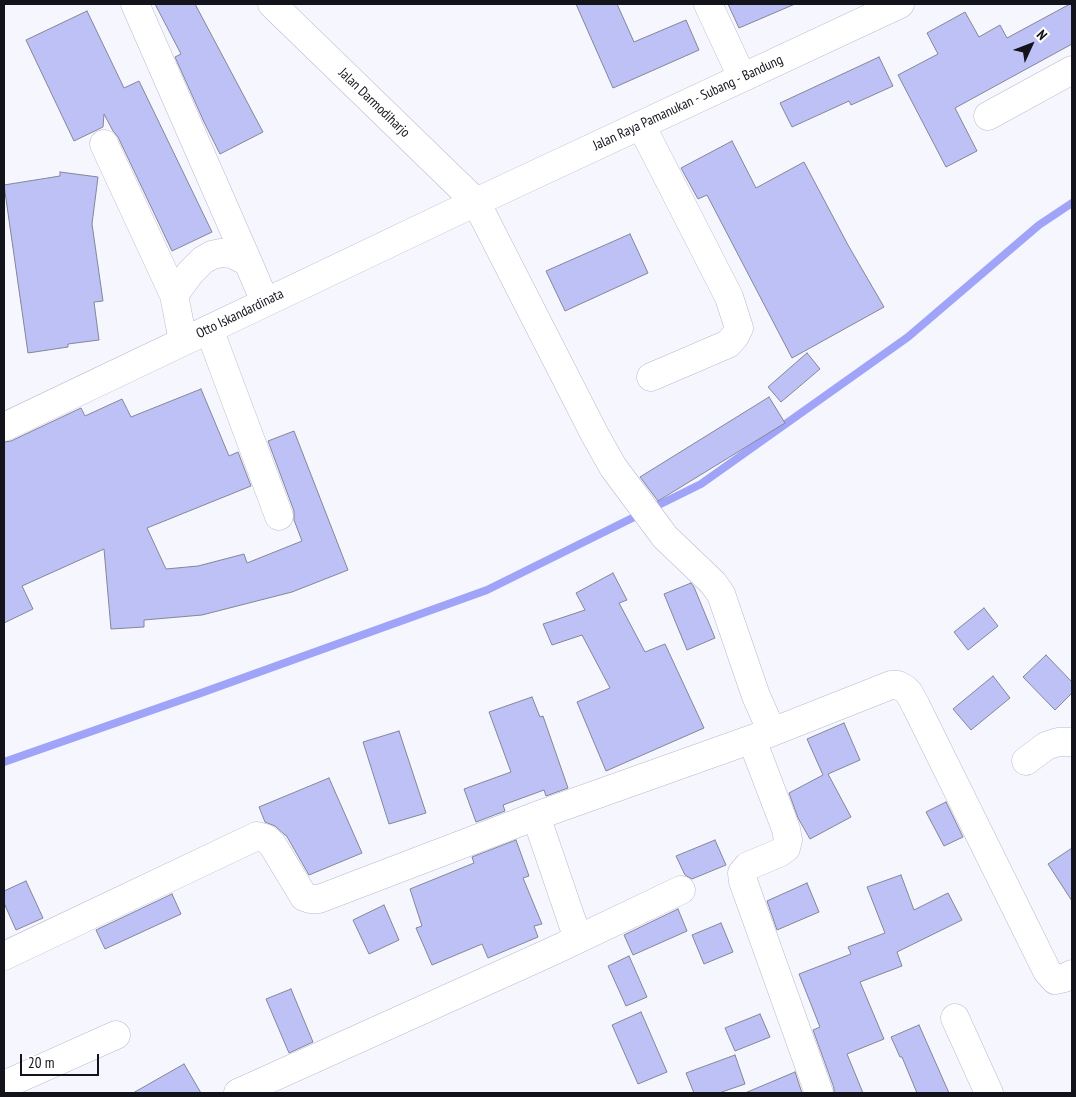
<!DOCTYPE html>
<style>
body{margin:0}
#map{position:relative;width:1076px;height:1097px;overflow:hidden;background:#f5f6fe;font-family:"PT Sans Narrow",sans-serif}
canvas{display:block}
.frame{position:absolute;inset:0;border:5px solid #13141b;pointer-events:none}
.north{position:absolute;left:1006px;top:20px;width:50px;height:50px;-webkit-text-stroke:4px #fff;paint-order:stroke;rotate:47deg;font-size:14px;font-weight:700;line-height:20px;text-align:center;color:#13141b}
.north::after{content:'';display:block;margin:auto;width:18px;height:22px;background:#13141b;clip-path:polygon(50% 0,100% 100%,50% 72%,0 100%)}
.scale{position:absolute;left:20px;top:1054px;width:79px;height:22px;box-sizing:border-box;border:2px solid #13141b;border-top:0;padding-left:6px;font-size:15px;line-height:18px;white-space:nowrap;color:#13141b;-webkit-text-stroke:4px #fff;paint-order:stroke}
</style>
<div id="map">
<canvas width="1076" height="1097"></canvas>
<div class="frame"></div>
<div class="north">N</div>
<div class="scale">20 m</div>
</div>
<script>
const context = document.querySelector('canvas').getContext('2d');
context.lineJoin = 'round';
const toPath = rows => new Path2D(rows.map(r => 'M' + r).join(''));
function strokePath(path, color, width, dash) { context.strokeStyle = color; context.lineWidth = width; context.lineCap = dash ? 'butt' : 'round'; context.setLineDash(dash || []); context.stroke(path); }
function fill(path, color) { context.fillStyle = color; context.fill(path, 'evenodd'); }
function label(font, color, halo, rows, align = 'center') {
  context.font = font + ' "PT Sans Narrow",sans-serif'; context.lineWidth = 4; context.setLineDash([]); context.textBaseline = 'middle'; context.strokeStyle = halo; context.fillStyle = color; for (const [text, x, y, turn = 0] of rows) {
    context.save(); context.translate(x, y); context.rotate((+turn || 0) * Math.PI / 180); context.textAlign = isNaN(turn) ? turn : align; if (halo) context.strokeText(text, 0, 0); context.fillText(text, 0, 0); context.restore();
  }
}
const stream = toPath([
 [4,762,201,693,487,590,701,484,908,337,1039,225,1072,203]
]);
const building = toPath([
 [155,4,195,4,263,132,220,154,204,122,175,57,181,54,155,4],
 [576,4,617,4,634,42,686,20,699,50,613,88,576,4],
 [728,4,795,4,739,28,728,4],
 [1070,4,1072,4,1072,44,955,108,977,151,946,167,898,75,938,54,927,33,965,12,979,37,1000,25,1007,38,1070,4],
 [87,11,124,88,139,81,212,232,172,251,118,137,113,131,104,114,103,127,74,141,26,40,87,11],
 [879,57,893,86,851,105,849,101,792,127,780,103,879,57],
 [732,141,756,188,804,162,848,245,884,307,792,358,707,195,698,199,681,168,732,141],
 [60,172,98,177,92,224,103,301,94,302,99,340,68,344,68,347,28,353,4,185,60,176,60,172],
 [630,234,648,273,565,311,546,271,630,234],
 [807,353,820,369,781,402,768,387,807,353],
 [201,389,229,456,238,452,251,486,147,528,166,569,198,566,244,554,247,563,302,541,294,520,294,511,268,441,294,431,348,570,292,592,202,615,144,620,144,627,111,629,104,549,22,586,33,609,4,623,4,442,11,441,81,408,85,416,122,399,131,417,201,389],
 [769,397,785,423,658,501,640,477,769,397],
 [613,573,627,600,619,603,645,652,665,644,704,728,606,771,577,702,610,688,582,635,552,645,543,624,585,610,576,593,613,573],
 [691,583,694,587,715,638,687,650,664,594,691,583],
 [984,608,998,626,968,650,954,632,984,608],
 [1046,655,1072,682,1072,693,1055,710,1023,677,1046,655],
 [993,676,1010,698,971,730,953,709,993,676],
 [532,697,540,717,543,716,568,788,546,796,544,790,503,805,505,811,476,822,464,789,511,772,489,712,532,697],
 [844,723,860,760,828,774,851,817,810,839,798,818,789,793,823,775,807,739,844,723],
 [399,731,426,813,389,824,363,742,399,731],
 [329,778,362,853,309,875,286,835,285,835,275,826,265,822,259,807,329,778],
 [946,802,963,837,944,846,926,812,946,802],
 [516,840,529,876,523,878,542,924,534,926,538,937,488,958,482,944,432,965,416,928,422,926,410,889,474,863,472,857,516,840],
 [715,840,726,865,692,879,685,875,676,856,715,840],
 [1072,848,1072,901,1048,864,1072,848],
 [901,875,914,910,948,893,962,920,897,952,902,966,860,982,884,1039,847,1054,863,1093,834,1093,834,1088,813,1030,820,1027,799,974,851,954,848,947,885,933,867,887,901,875],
 [26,881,43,918,16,930,4,903,4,891,26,881],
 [807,883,819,912,777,930,767,901,807,883],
 [172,894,181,914,105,949,96,930,172,894],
 [384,905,399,940,369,954,353,920,384,905],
 [678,909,687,931,633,955,624,935,678,909],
 [721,923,733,952,704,964,692,935,721,923],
 [629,956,647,997,626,1006,608,966,629,956],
 [291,989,313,1042,289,1053,266,999,291,989],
 [641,1012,667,1072,638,1084,612,1025,641,1012],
 [760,1014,770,1037,735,1051,725,1028,760,1014],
 [919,1025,949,1093,917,1093,902,1057,900,1057,891,1037,919,1025],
 [735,1055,745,1084,719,1093,694,1093,686,1073,735,1055],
 [184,1064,201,1093,133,1093,184,1064],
 [795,1072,802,1093,745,1093,795,1072]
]);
const minor = toPath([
 [135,4,248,262],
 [272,4,476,202,595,435,613,467,665,537,713,583,721,594,756,696,772,732],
 [708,4,742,77],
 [988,116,1072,70],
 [641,125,729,297,739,328,735,336,728,344,651,377],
 [104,144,174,295],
 [209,329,279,516],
 [183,341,174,295,190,273,203,260,212,255,221,253,232,254,248,262,265,302],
 [752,740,786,829,788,840,786,848,779,853,748,866,742,873,743,881,819,1093],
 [1026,761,1046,746,1058,742,1072,742],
 [536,816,578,939],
 [4,956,257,836,265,838,272,844,304,897,310,899,319,899,536,816,772,732,891,685,898,685,905,689,909,693,916,706,1047,971,1055,980,1064,978,1072,974],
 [955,1018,989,1093],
 [4,1085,116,1035],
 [238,1093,553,951,681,890]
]);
const major = toPath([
 [4,427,476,202,900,4]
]);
const streetNames = [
 ["Jalan Darmodiharjo",374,103,44],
 ["Jalan Raya Pamanukan - Subang - Bandung",688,103,-25],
 ["Otto Iskandardinata",240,314,-26]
];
strokePath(stream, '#a0a4f9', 8);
fill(building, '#bdc1f5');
strokePath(building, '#848698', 1);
strokePath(minor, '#b8bace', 29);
strokePath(major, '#b8bace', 29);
strokePath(minor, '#fff', 28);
strokePath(major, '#fff', 28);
label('14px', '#13141b', '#fff', streetNames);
</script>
